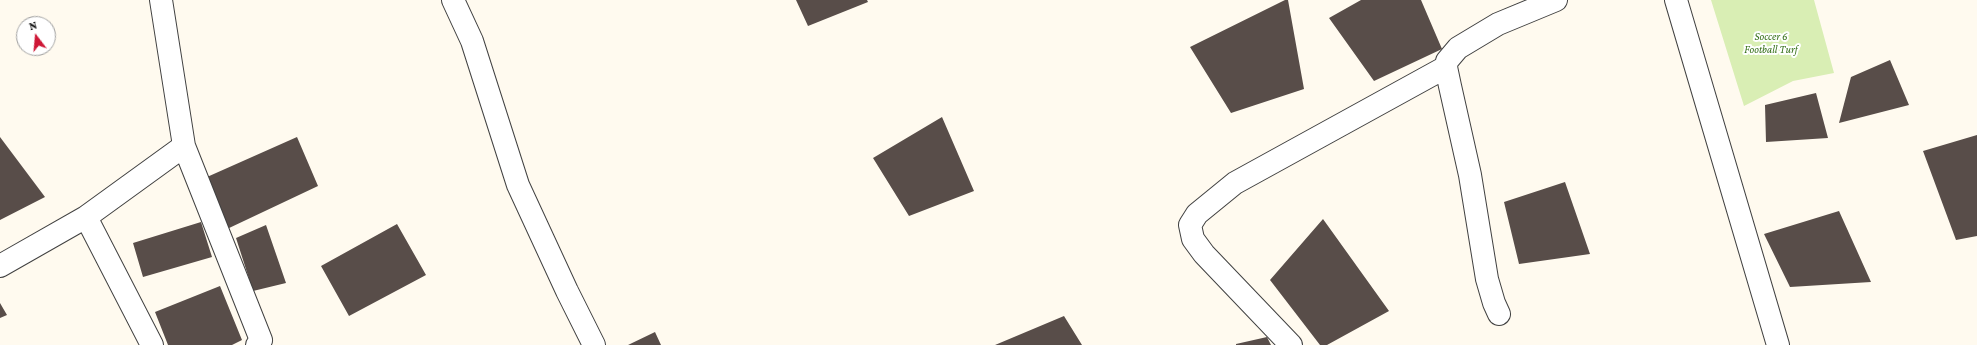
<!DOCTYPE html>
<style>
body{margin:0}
#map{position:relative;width:1977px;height:345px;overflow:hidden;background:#fffaef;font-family:"Crimson Pro",serif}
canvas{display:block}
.north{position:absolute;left:16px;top:16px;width:40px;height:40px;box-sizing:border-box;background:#fff;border:1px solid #9f9f9f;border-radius:50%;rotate:344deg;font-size:11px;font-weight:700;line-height:16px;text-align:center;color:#0e0e0e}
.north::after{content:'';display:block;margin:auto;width:14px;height:18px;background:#ce1736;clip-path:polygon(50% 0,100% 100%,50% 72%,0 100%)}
</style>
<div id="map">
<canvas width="1977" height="345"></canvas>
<div class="north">N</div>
</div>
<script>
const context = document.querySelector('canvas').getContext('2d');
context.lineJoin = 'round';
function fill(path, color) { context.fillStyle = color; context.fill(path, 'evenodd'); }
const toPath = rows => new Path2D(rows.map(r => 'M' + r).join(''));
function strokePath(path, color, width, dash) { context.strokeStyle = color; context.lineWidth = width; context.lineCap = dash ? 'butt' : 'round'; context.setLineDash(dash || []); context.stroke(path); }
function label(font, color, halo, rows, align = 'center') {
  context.font = font + ' "Crimson Pro",serif'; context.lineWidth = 4; context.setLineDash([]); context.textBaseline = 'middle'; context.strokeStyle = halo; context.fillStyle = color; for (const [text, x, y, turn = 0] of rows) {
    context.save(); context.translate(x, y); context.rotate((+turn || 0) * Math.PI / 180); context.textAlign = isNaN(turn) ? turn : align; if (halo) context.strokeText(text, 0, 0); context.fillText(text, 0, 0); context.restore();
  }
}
const green = toPath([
 [1711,0,1814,0,1834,73,1793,81,1744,106]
]);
const building = toPath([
 [796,0,867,0,868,2,808,26],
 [1285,0,1288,0,1304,89,1231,113,1190,47],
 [1361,0,1421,0,1442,49,1374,81,1329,18],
 [1890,60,1909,105,1839,123,1851,77],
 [1816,93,1828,138,1766,142,1765,105],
 [942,117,974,191,909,216,873,158],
 [1977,135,1977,236,1956,240,1923,151],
 [0,137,45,197,0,220],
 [297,137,318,186,227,229,207,177],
 [1565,182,1590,254,1519,264,1504,202],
 [1839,211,1871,282,1790,287,1764,234],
 [1323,219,1389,311,1327,345,1320,345,1270,280],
 [201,222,212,257,143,277,133,243],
 [397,224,426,275,349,316,321,266],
 [266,225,286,283,253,291,236,238],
 [220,286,242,340,232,345,168,345,155,312],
 [0,303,7,315,0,318],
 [1064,316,1082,345,995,345],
 [655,332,661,345,628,345],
 [1267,337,1271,345,1236,345,1236,344]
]);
const street = toPath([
 [453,0,472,41,518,185,567,291,594,345],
 [1676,0,1778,345],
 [184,146,261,340,257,345],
 [0,266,86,217],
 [1499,314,1494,303,1487,279,1470,175,1450,86,1446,67,1447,61,1458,48,1498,24,1556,0],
 [152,345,86,217,184,146,161,0],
 [1291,345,1204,254,1193,239,1190,225,1197,214,1235,183,1446,67]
]);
const parkNames = [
 ["Soccer 6",1771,37],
 ["Football Turf",1771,50]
];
fill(green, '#d9eeb4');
fill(building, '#584d49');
strokePath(street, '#414141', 24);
strokePath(street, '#fff', 22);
label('italic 11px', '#336e17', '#fff', parkNames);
</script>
